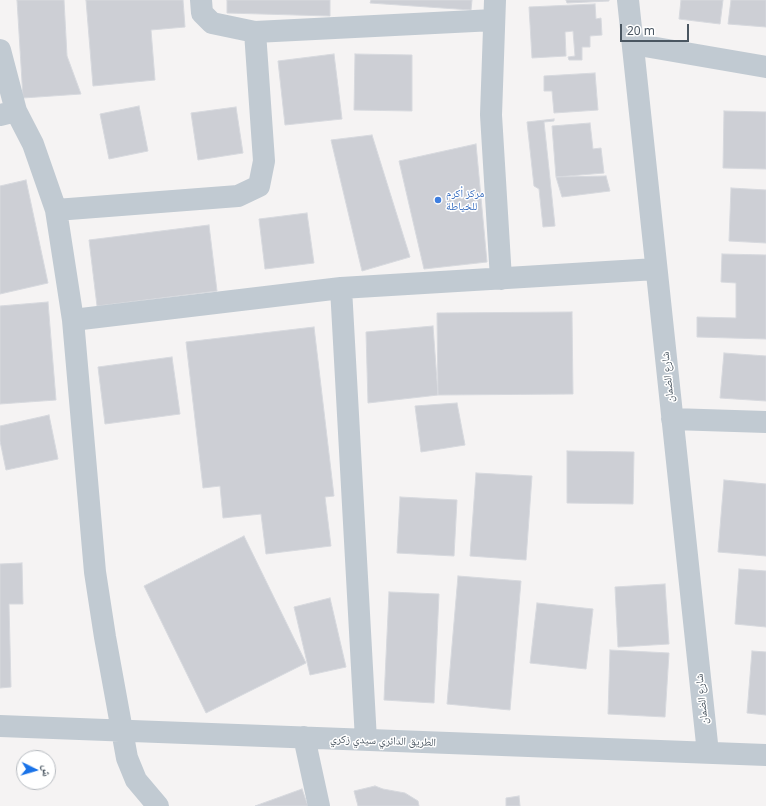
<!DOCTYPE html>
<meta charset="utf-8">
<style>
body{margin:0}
#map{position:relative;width:766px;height:806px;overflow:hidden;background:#f5f3f3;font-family:"Noto Sans","Noto Naskh Arabic",sans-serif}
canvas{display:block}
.north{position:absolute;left:16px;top:750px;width:40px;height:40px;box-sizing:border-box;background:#fff;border:1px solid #b7bbc0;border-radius:50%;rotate:95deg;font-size:11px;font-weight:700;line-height:16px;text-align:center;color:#4a5661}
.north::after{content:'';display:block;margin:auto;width:14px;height:18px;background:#1a73e8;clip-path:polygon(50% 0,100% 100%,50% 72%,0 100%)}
.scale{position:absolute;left:620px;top:24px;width:69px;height:18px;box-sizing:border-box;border:2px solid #4a5661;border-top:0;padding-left:5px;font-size:12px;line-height:14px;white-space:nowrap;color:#4a5661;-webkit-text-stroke:3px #fff;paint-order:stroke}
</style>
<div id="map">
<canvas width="766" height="806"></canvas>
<div class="north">ش</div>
<div class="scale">20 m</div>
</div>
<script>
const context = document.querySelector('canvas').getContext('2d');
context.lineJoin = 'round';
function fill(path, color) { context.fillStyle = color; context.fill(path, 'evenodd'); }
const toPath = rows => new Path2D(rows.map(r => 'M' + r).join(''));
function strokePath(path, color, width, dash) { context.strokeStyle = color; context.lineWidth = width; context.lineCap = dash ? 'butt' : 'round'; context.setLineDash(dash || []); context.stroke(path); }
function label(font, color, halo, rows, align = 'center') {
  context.font = font + ' "Noto Sans","Noto Naskh Arabic",sans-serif'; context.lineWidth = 3; context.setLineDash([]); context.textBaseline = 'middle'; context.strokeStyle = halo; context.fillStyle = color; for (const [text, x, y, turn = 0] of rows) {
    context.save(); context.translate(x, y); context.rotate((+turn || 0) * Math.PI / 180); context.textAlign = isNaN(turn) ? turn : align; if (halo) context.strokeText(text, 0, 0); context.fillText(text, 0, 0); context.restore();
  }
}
const building = toPath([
 [17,0,64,0,67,56,81,94,23,98,17,0],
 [86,0,183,0,185,27,151,30,155,80,93,86,86,0],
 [227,0,330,0,330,16,227,13,227,0],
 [371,0,472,0,471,10,370,3,371,0],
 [566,0,609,0,609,1,567,3,566,0],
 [681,0,723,0,720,24,679,19,681,0],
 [731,0,766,0,766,27,728,24,731,0],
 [595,4,596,19,601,18,602,35,590,36,590,47,582,47,582,60,569,60,568,57,575,56,573,31,565,32,566,56,532,58,529,7,595,4],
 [334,54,342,119,285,125,278,61,334,54],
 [355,54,412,55,412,111,354,110,355,54],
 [595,73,598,110,554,113,552,91,544,91,544,76,595,73],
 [139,106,148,151,109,159,100,114,139,106],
 [236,107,243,153,198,160,191,113,236,107],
 [724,111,766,112,766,169,723,168,724,111],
 [554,119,554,121,544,122,555,226,543,227,539,189,534,186,527,122,554,119],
 [590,123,593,149,601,148,604,173,556,177,552,126,590,123],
 [372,135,410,257,362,271,331,140,372,135],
 [476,144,487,262,424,269,399,161,476,144],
 [606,176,610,191,562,197,556,177,606,176],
 [26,180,48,283,0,294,0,186,26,180],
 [731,188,766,190,766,243,729,241,731,188],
 [307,213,314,263,265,269,259,219,307,213],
 [209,225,217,291,97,306,89,240,209,225],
 [722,254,766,255,766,339,697,337,697,317,736,318,736,283,721,282,722,254],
 [48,302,56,400,0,404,0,306,48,302],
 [572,312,573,394,438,395,437,313,572,312],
 [433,326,438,395,368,403,366,332,433,326],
 [314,327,334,496,325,497,331,546,266,554,261,514,223,518,220,486,203,488,186,342,314,327],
 [724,353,766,356,766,401,720,398,724,353],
 [172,357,180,414,105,424,98,367,172,357],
 [457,403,465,445,421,452,415,406,457,403],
 [49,415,58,459,6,470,0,441,0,426,49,415],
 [567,451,634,452,633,504,567,503,567,451],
 [476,473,532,476,526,560,470,556,476,473],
 [724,480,766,484,766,556,718,552,724,480],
 [400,497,457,500,454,556,397,553,400,497],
 [244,536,306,663,206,713,144,586,244,536],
 [22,563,23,604,9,604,11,687,0,688,0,564,22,563],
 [739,569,766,571,766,627,735,624,739,569],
 [458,576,521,581,510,710,447,704,458,576],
 [665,584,669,644,618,647,615,587,665,584],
 [389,592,439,594,434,703,384,700,389,592],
 [330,598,346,667,310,675,294,607,330,598],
 [537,603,593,609,586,669,530,663,537,603],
 [610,650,669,653,665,717,608,714,610,650],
 [752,651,766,652,766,715,747,713,752,651],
 [375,786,383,789,405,793,418,801,419,806,358,806,354,791,375,786],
 [302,789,308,806,255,806,302,789],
 [519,796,520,806,506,806,506,798,519,796]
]);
const minor = toPath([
 [201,0,202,13,212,23,255,32,494,20],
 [495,0,491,115,501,279],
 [628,0,708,753],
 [633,44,766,67],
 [0,50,16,111],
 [0,115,16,111,33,144,56,210,73,320,95,572,105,637,127,758,136,780,158,806],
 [56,210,238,196,259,186,264,161,255,32],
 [341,288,366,740],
 [73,320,341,288,656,269],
 [672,419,766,422],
 [0,726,766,755],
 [304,737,319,806]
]);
const markers = [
 [438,200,4,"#3f7fe0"]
];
const shopNames = [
 ["مركز أكرم",446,194],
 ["للخياطة",446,207]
];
const streetNames = [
 ["شارع الضمان",668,377,-96],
 ["شارع الضمان",702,699,-96],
 ["الطريق الدائري سيدي زكري",383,741,2]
];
fill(building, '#cdcfd5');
strokePath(building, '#d7d9de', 1);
strokePath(minor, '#c1cad2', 22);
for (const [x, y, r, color] of markers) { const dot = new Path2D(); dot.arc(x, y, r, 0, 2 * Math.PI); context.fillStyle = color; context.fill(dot); strokePath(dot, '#fff', 1.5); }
label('11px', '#366cbe', '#fff', shopNames, 'left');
label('11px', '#4a5661', '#fff', streetNames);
</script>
